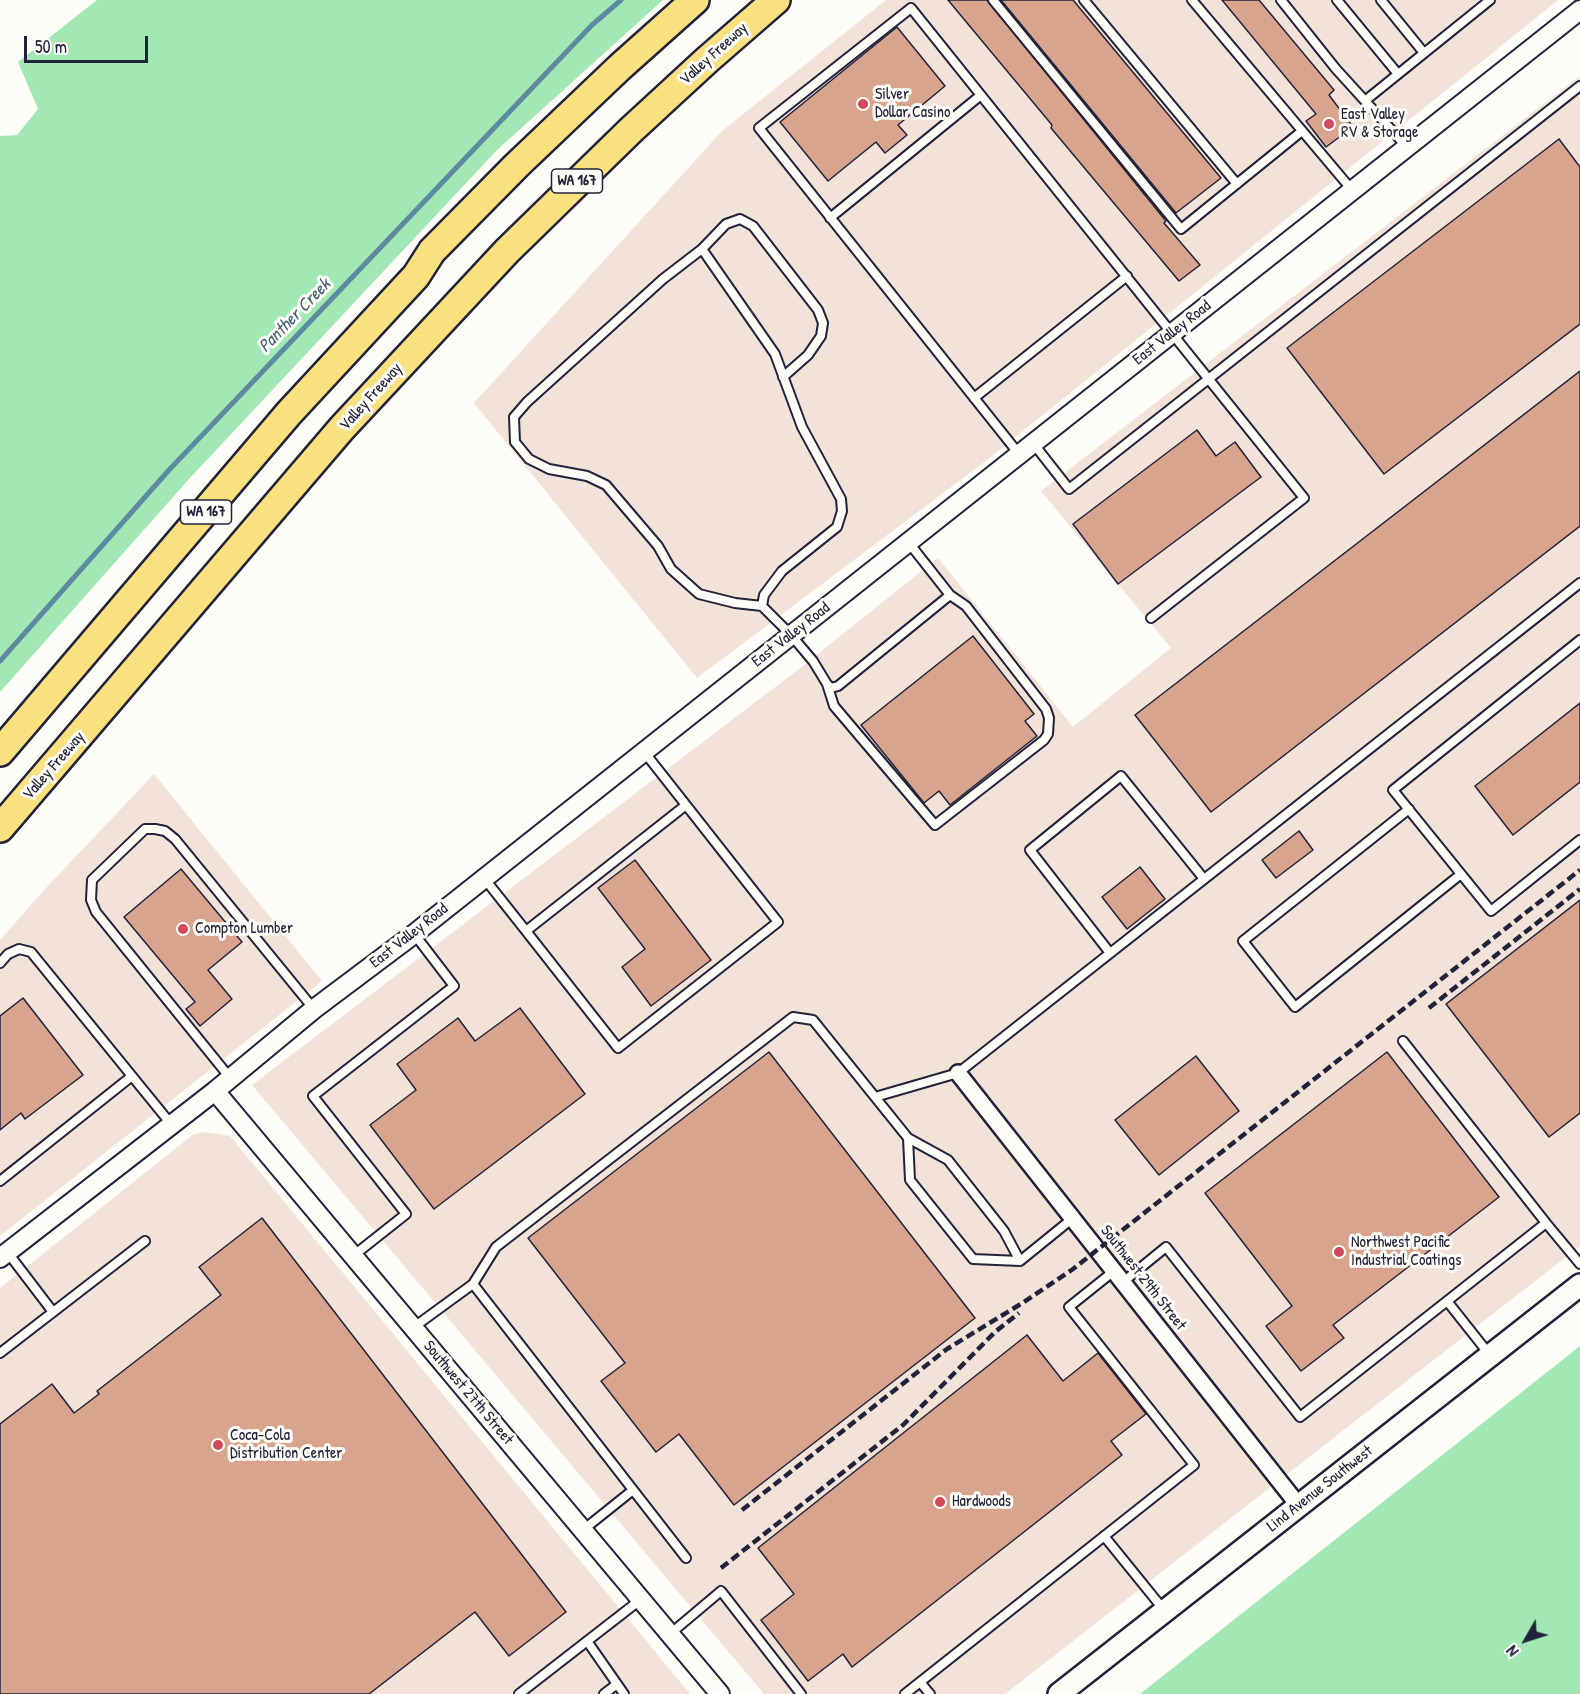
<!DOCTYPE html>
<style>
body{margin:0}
#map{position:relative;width:1580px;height:1694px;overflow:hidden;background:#fdfcf7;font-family:"Patrick Hand",sans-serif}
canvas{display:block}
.north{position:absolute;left:1496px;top:1610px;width:60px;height:60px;-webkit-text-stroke:4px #fdfcf7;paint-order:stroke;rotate:231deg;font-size:16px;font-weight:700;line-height:24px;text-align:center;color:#22223b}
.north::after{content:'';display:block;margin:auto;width:21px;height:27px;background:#22223b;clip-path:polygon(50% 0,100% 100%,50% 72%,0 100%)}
.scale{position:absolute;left:24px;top:36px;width:124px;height:27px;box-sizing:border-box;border:3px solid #22223b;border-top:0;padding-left:8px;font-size:18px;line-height:21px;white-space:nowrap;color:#22223b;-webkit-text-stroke:4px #fdfcf7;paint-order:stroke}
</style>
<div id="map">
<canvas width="1580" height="1694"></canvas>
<div class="north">N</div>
<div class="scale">50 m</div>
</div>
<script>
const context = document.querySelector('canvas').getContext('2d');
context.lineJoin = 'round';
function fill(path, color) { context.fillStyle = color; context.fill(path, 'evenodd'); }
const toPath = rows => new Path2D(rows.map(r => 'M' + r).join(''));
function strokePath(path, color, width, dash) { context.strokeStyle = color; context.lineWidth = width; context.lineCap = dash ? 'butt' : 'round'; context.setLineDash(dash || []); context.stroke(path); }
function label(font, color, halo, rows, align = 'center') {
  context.font = font + ' "Patrick Hand",sans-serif'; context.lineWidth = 6; context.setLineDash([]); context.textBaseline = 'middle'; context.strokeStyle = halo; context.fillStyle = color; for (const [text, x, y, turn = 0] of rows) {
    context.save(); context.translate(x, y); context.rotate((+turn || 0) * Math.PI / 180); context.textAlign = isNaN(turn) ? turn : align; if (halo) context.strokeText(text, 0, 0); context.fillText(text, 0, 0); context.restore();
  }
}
const built = toPath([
 [886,0,1558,0,987,460,697,678,474,403,722,131],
 [1580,76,1580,1246,1005,1694,764,1694,252,1085,799,669,938,558,1073,727,1171,648,1041,491],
 [154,774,322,981,0,1236,0,940,46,888],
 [205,1132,230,1136,690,1694,0,1694,0,1288,194,1134]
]);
const green = toPath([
 [97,0,663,0,497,150,189,479,0,692,0,136,17,135,38,109,18,62],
 [1580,1346,1580,1694,1140,1694]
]);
const stream = toPath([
 [0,661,169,470,592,25,621,0]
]);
const building = toPath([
 [948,0,987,0,1166,221,1164,223,1200,265,1179,281,1051,128,1052,125,948,0],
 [1001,0,1073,0,1221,178,1176,213,1001,0],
 [1222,0,1259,0,1334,90,1329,95,1353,127,1326,147,1306,121,1316,114,1222,0],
 [897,27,945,86,898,125,907,135,885,153,876,142,828,181,780,122,897,27],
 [1559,139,1580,167,1580,324,1384,474,1287,348,1559,139],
 [1580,371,1580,526,1211,812,1135,715,1580,371],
 [1197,430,1216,456,1235,442,1261,477,1118,584,1073,524,1197,430],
 [973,636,1034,714,1025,721,1037,736,950,805,939,791,924,803,861,725,973,636],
 [1580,703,1580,782,1513,835,1475,786,1580,703],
 [1299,831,1313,850,1276,878,1262,860,1299,831],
 [635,860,711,960,651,1006,622,967,645,949,598,888,635,860],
 [1140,867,1165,899,1127,929,1102,897,1140,867],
 [181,869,242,942,208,970,232,999,200,1026,186,1009,195,1002,124,917,181,869],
 [1580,900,1580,1113,1549,1137,1446,1004,1580,900],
 [23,998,83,1075,25,1119,21,1113,0,1130,0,1016,23,998],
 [520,1008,585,1094,434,1209,370,1125,416,1090,397,1064,458,1018,475,1041,520,1008],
 [769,1052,975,1318,734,1505,679,1434,656,1452,601,1381,625,1363,528,1238,769,1052],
 [1387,1052,1499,1197,1333,1325,1344,1338,1301,1371,1266,1326,1292,1306,1205,1193,1387,1052],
 [1196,1056,1239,1111,1159,1175,1115,1120,1196,1056],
 [262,1218,566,1612,509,1656,475,1612,369,1694,0,1694,0,1424,52,1384,74,1413,99,1394,97,1391,221,1295,199,1267,262,1218],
 [1027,1335,1063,1381,1098,1353,1146,1414,1111,1441,1122,1455,852,1667,843,1654,808,1681,761,1620,794,1594,758,1548,1027,1335]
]);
const service = toPath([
 [993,0,1181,229,1302,131],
 [1084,0,1237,184],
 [1192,0,1352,190],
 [1281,0,1336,69,1407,147],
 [1337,0,1398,74],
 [1381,0,1424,53],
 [1366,100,1490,0],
 [830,218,981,95],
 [702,249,775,354,802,427,841,499,842,511,837,527,782,571,764,595,762,606],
 [783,377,808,355,821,336,823,323,818,310,753,226,740,219,726,224,702,249,663,279,527,402,514,417,515,442,529,459,549,469,587,476,606,485,658,546,671,569,699,594,735,603,762,606,791,635,813,661,827,684,831,688,838,686,950,595],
 [974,398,1127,276],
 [1033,443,1069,489,1580,86],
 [1019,454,759,128,911,8,1304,498,1151,618],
 [1580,640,1393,790,1491,911,1580,840],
 [827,684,834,706,935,825,1044,740,1048,734,1049,718,1046,709,966,606,950,595,909,543],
 [1409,809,1243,941,1295,1007,1461,874],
 [484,878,526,931,686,805,645,753],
 [526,931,618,1048,778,922,686,805],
 [1110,953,1030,850,1121,776,1204,879],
 [0,963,8,954,19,949,31,952,171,1124],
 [231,1079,96,912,91,900,92,880,145,829,155,829,165,831,175,839,313,1008],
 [875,1097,958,1073,1580,583],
 [908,1138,948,1160,1004,1231,1020,1261],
 [0,1181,132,1076],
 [1546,1223,1580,1264],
 [8,1253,53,1312],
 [353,1256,406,1214,313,1096,454,986,415,935],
 [1123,1282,1166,1247,1300,1417,1546,1223,1403,1041],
 [473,1284,686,1558],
 [1447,1301,1489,1354],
 [414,1327,473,1284,496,1247,793,1017,813,1020,908,1138,910,1180,973,1259,1020,1261,1073,1218],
 [0,1353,145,1241],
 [583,1530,633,1490],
 [1104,1536,1164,1610],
 [670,1634,721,1591,801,1694],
 [587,1641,624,1694],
 [920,1682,930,1694],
 [519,1694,640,1600],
 [604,1694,617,1684],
 [905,1694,1194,1465,1069,1307,1114,1271]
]);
const minor = toPath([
 [958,1073,1299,1506]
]);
const tertiary = toPath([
 [215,1091,720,1694],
 [0,1258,215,1091,314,1009,414,934,1580,10]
]);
const secondary = toPath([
 [1059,1694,1580,1285]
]);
const motorway = toPath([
 [0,752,289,413,416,276,432,251,517,165,620,67,695,0],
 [0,828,342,428,507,251,631,130,707,60,776,0]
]);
const rail = toPath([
 [1429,1008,1580,889],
 [742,1510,947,1349,1024,1302,1073,1269,1580,870],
 [721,1568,903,1425,995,1332,1019,1313]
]);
const markers = [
 [863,104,6,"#d1495b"],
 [1329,124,6,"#d1495b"],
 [183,929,6,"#d1495b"],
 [1339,1252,6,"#d1495b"],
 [218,1445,6,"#d1495b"],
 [940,1502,6,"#d1495b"]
];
const shields = [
 [577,181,51],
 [206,512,51]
];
const shieldNames = [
 ["WA 167",577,181],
 ["WA 167",206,512]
];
const streetNames = [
 ["Valley Freeway",714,54,-42],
 ["East Valley Road",1172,333,-38],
 ["Valley Freeway",371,397,-48],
 ["East Valley Road",791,635,-38],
 ["Valley Freeway",54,766,-49],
 ["East Valley Road",409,936,-38],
 ["Southwest 29th Street",1143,1278,52],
 ["Southwest 27th Street",468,1393,50],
 ["Lind Avenue Southwest",1320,1489,-38]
];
const poiNames = [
 ["Silver",875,95],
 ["Dollar Casino",875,113],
 ["East Valley",1341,115],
 ["RV & Storage",1341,133],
 ["Compton Lumber",195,929],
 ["Northwest Pacific",1351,1243],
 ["Industrial Coatings",1351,1261],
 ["Coca-Cola",230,1436],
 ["Distribution Center",230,1454],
 ["Hardwoods",952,1502]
];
const waterNames = [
 ["Panther Creek",295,316,-46]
];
fill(built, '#f2e2d7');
fill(green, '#a1e8b5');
strokePath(stream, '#5d8aa0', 5);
fill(building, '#d9a48d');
strokePath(building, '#22223b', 1.5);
strokePath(service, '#22223b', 12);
strokePath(minor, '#22223b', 20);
strokePath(tertiary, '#22223b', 22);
strokePath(secondary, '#22223b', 26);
strokePath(motorway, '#22223b', 32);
strokePath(service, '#fdfcf7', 8);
strokePath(minor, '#fdfcf7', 15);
strokePath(tertiary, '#fdfcf7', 18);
strokePath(secondary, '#fdfcf7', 21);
strokePath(motorway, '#fae180', 27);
strokePath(rail, '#22223b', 4.5, [9, 4.5]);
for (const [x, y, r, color] of markers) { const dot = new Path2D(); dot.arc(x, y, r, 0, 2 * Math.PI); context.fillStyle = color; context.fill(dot); strokePath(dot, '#fdfcf7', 2); }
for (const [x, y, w] of shields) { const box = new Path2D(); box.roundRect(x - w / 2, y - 12, w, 24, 4.5); context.fillStyle = '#fdfcf7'; context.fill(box); strokePath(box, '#22223b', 1.5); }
label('bold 15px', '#22223b', null, shieldNames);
label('16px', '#22223b', '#fdfcf7', streetNames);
label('16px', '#22223b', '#fdfcf7', poiNames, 'left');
label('italic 18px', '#445f76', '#fdfcf7', waterNames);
</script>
